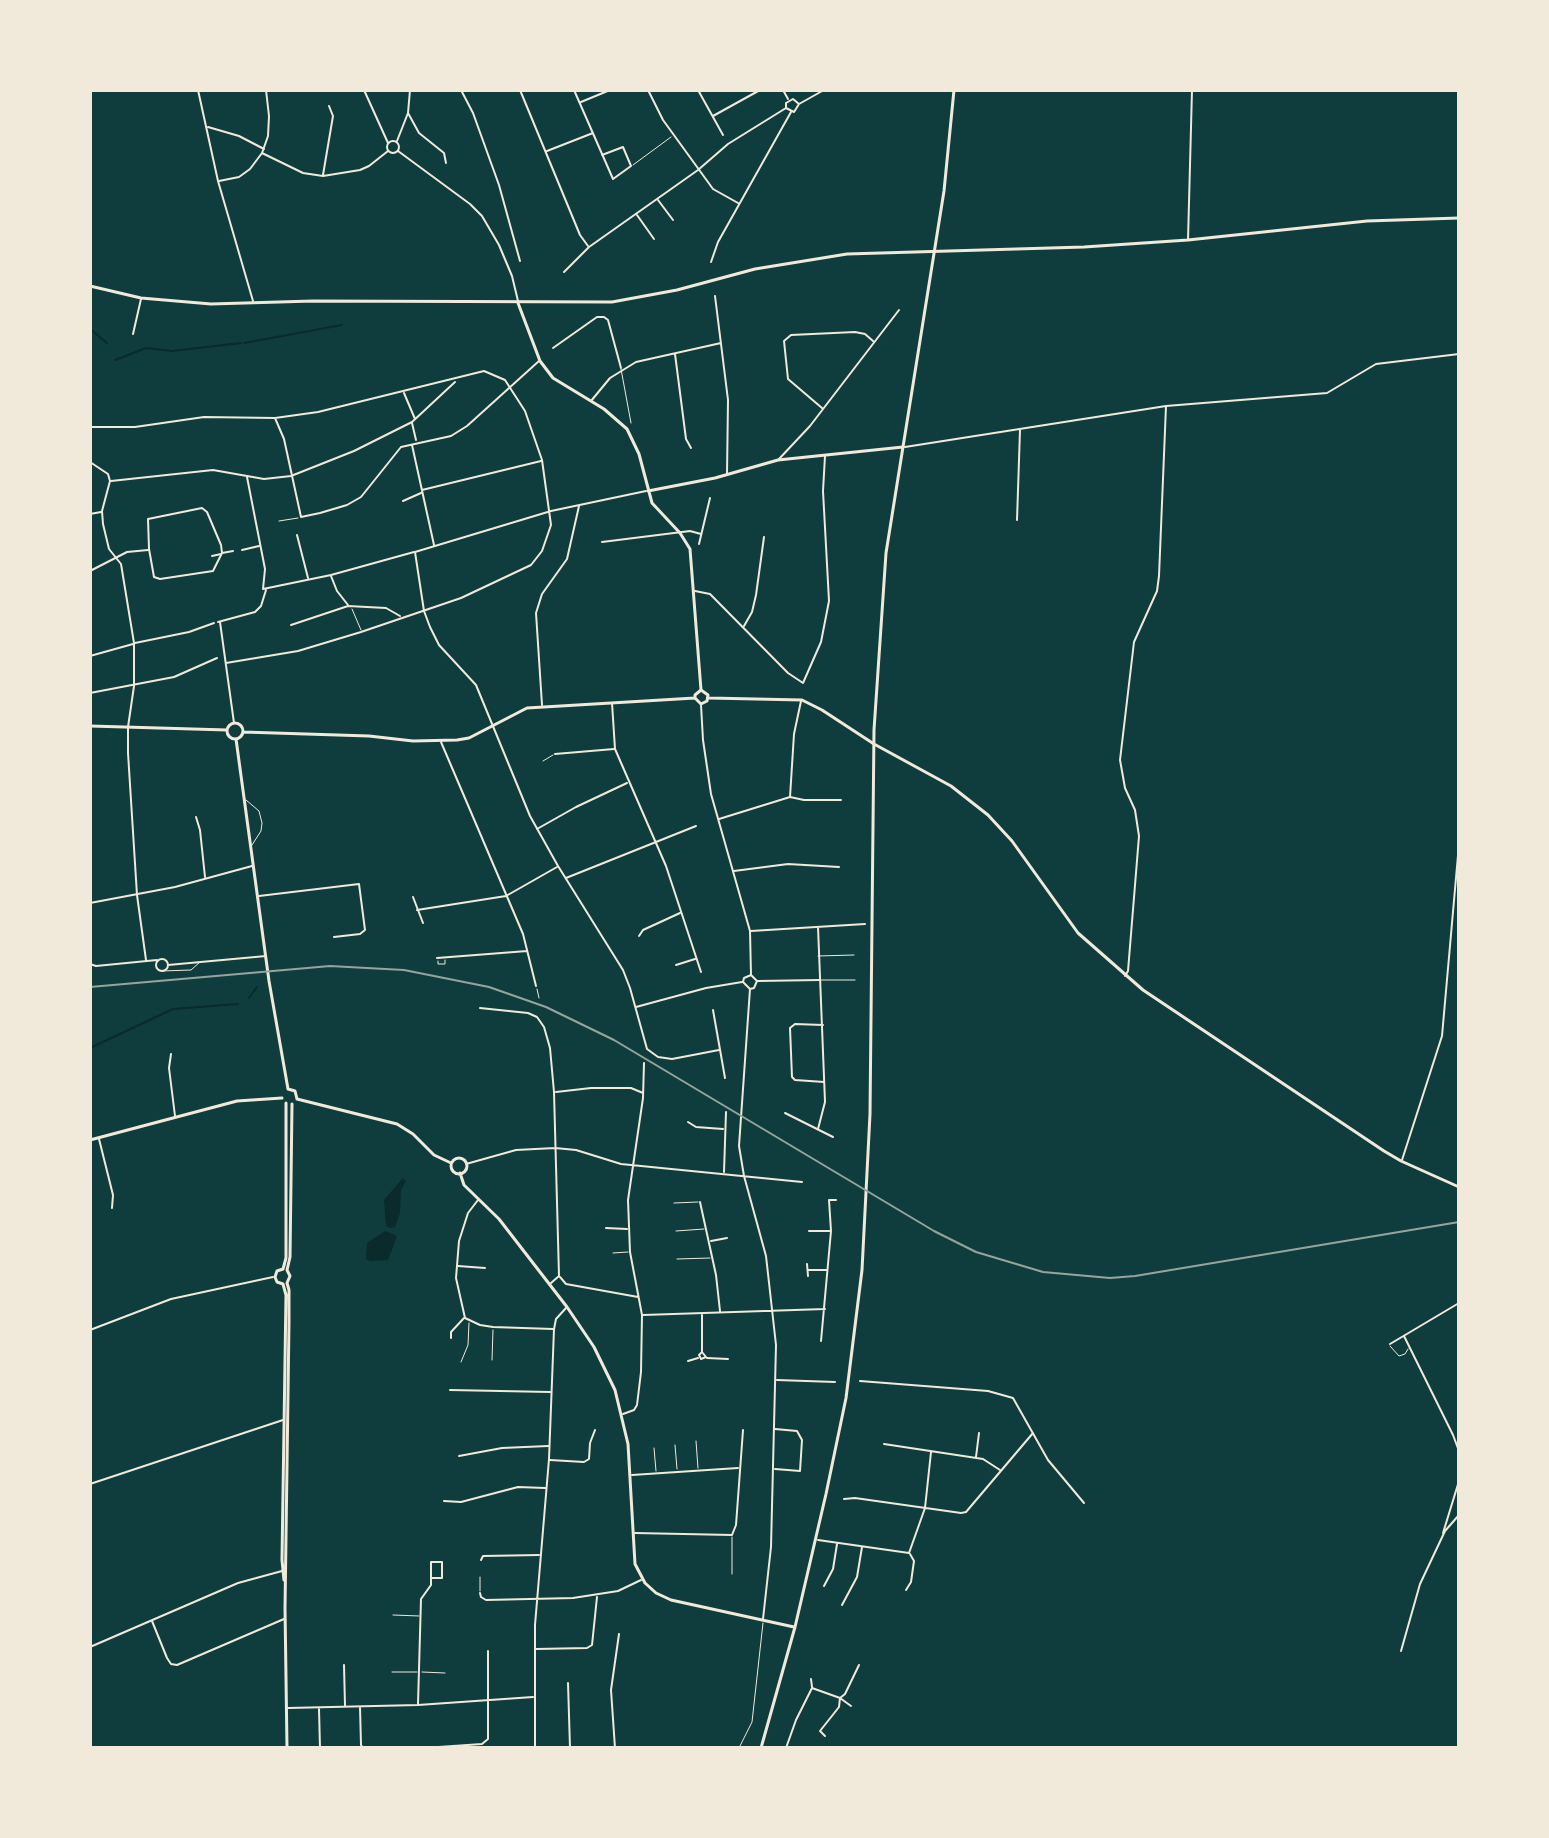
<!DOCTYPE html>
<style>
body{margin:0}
#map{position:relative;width:1549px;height:1838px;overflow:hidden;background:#0f3d3e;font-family:Raleway,sans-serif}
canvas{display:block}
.frame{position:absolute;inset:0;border:92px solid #f1e9da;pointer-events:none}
</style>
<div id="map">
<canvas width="1549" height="1838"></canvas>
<div class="frame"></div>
</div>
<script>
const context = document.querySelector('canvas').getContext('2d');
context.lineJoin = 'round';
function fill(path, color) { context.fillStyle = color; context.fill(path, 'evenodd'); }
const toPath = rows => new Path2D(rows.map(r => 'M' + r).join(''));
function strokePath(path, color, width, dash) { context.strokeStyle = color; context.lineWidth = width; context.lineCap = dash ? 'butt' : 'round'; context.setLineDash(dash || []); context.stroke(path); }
const water = toPath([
 [403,1178,406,1181,401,1190,400,1213,395,1227,390,1228,386,1226,384,1200],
 [385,1231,397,1236,388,1260,370,1261,366,1259,367,1243]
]);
const stream = toPath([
 [90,329,107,343],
 [244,343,342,325],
 [115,360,146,348,172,351,241,343],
 [249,998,257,987],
 [90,1048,173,1009,238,1004]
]);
const service = toPath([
 [633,165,671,137],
 [621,369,631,423],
 [279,521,298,518],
 [352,609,361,630],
 [543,761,553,755],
 [246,800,259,811,262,823,261,831,252,845],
 [818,956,854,955],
 [438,961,438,964,445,964,445,960],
 [162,971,191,970,200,962],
 [821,980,855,980],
 [537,989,539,998],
 [674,1203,698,1202],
 [676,1231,704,1229],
 [613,1253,628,1252],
 [677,1259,710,1258],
 [1390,1346,1399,1356,1405,1354,1408,1349],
 [492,1360,493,1330],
 [461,1362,468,1345,469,1323],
 [696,1441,698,1468],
 [675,1445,677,1469],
 [654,1448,656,1471],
 [732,1537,732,1574],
 [480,1577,480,1591],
 [393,1615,419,1616],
 [392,1672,417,1672],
 [422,1672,445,1673],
 [739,1748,752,1722,763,1623]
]);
const pedestrian = toPath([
 [247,477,265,569,263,589,331,575,414,552],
 [297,535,308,578],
 [242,550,259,546],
 [212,556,221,554],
 [331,576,337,591,348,605],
 [218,622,255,612,261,606,266,590],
 [135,643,189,632,214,623]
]);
const minor = toPath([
 [198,90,218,181,253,301],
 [364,90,388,143],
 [461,90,473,113,499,185,520,261],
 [520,90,580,235,588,246],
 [574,90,613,179,631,166,623,147,602,155],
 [648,90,663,120,713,189,738,203],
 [698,90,723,135],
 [783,90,788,99],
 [581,102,610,90],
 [799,104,793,99,786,103,786,108,794,112,799,104,824,90],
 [408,113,419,133,444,153,446,163],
 [713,116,760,90],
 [208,127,239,136,264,149],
 '387 147a6 6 0 1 1 12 0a6 6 0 1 1-12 0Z',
 [397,141,408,113,410,90],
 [398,151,470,204,482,216,499,245,512,276,518,301],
 [547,151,593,133],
 [262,153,303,173,323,176,360,170,369,166,388,151],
 [323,175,333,116,329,106],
 [219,181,239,177,250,169,262,153,268,136,269,116,266,90],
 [658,200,673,220],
 [637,215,654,239],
 [1188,240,1192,90],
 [711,262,718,242,791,112],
 [564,272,589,247,698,170,728,144,786,108],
 [715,296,728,400,727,474],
 [133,334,141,299],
 [553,348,597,317,604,317,608,320,621,368],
 [675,354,686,439,691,448],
 [404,393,415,419],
 [591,401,610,378,636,362,721,343],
 [822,408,788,379,784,341,791,335,855,332,865,334,873,341],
 [275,418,284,439,301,517,320,513,347,505,361,497,401,447,451,436,467,426,539,361],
 [412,423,416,440],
 [90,427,135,427,204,417,275,418,318,412,484,371,505,380,525,411,542,460,551,525,542,551,531,565,461,598,361,632,298,651,226,663],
 [412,445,434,545],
 [905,447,1166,406,1327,393,1376,364,1459,354],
 [779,459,810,426,899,310],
 [90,462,108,474,110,481,102,511,103,524,109,549,121,564,134,643,134,686,128,727,128,753,137,895,146,960],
 [111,481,213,470,264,479,291,476,354,451,412,422,455,382],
 [422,490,541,461],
 [646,491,551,511,415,552,424,611,430,627,439,645,476,685,530,816,558,866,623,970,630,988,647,1049,658,1057,672,1059,719,1050],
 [403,501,421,493],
 [202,508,207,512,221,545,222,553,213,571,160,579,154,577,149,549,148,519,202,508],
 [90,514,101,512],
 [1017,520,1020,430],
 [602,542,690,531,701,534],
 [699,544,710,498],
 [222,553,233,551],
 [90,571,127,552,148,550],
 [695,591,710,594,788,673,803,683,821,642,829,601,823,491,825,456],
 [220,622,234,723],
 [291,625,348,606,386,608,400,616],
 [744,626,752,612,756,595,764,537],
 [90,656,133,644],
 [90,693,174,677,217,658],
 [612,703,615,749,666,866,701,972],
 [542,705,536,613,542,594,567,559,579,506],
 [701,705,703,740,711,794,750,931,751,975,757,981,754,988,750,989,743,982,744,978,751,975],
 [441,742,523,934,536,986],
 [555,754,614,749],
 [790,797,794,734,801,701],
 [196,817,200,830,205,877],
 [719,819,790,797,804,800,841,800],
 [537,829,576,807,627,783],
 [734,871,788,864,839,867],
 [566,878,696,826],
 [259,896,359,884,365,930,360,934,334,937],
 [413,897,423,923],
 [90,903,175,887,252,866],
 [417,910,506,896,557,867],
 [751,931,865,924],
 [639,936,643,930,680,913],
 [437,958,527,951],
 '156 965a6 6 0 1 1 12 0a6 6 0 1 1-12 0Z',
 [90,964,96,966,157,960],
 [168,965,266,956],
 [676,965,695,959],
 [1125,976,1128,971,1139,836,1135,810,1125,788,1120,760,1134,642,1157,591,1159,576,1166,406],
 [758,981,819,980],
 [750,989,739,1146,744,1176,766,1256,776,1345,771,1547,763,1619],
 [636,1007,706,988,742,982],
 [480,1008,528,1013,537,1017,544,1027,550,1048,554,1092,559,1276,551,1283],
 [713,1010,725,1078],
 [823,1025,795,1024,790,1028,792,1077,795,1080,824,1082],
 [171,1054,169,1068,175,1116],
 [556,1092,591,1088,631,1088,643,1093],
 [785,1113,833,1137],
 [688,1122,696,1127,723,1129],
 [818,1129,825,1102,818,927],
 [99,1139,113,1195,112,1208],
 [1402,1160,1442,1036,1459,844],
 [466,1164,516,1150,555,1148,576,1150,621,1164,802,1182],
 [724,1172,726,1112],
 [478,1200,468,1213,459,1241,456,1278,465,1318,480,1325,493,1327,553,1329],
 [700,1202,716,1275,720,1311],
 [606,1228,627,1229],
 [809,1231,830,1231],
 [711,1241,727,1238],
 [807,1264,808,1276],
 [458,1266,485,1268],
 [808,1270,827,1270],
 [560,1277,566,1284,638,1297],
 [702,1314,702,1352,699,1355,701,1359,706,1357,702,1352],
 [643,1315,825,1309],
 [90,1330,171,1299,273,1277],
 [1404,1336,1453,1435,1459,1451],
 [451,1338,451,1332,464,1318],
 [821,1341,831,1231,829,1200,836,1200],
 [1390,1344,1459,1303],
 [707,1358,728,1359],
 [688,1361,698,1358],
 [777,1380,835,1382],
 [860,1381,988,1391,1013,1398,1048,1460,1084,1503],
 [450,1390,550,1392],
 [623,1414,634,1410,637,1405,641,1372,642,1315,630,1252,628,1200,643,1098,644,1063],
 [775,1429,797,1431,802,1440,800,1471,775,1469],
 [884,1444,983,1459,1000,1470],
 [459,1456,502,1448,548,1446],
 [976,1457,979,1433],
 [550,1460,584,1462,589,1459,590,1443,595,1430],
 [632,1475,738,1468],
 [90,1484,283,1420],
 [844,1499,855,1498,961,1513,966,1512,1033,1433],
 [444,1501,461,1502,518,1487,545,1488],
 [635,1533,732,1535,736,1525,743,1430],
 [1443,1533,1459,1481],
 [818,1540,909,1553,925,1508,931,1452],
 [481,1560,483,1556,539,1555],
 [824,1586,833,1569,837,1544],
 [906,1590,911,1582,914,1561,910,1554],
 [480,1593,481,1597,486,1600,573,1598,618,1591,641,1580],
 [842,1605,857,1577,862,1547],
 [152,1621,167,1658,171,1664,177,1665,284,1619],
 [90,1647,238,1583,282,1571],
 [536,1649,587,1648,592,1645,597,1597],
 [1401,1651,1420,1584,1445,1531,1459,1515],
 [344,1665,345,1706],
 [811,1679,812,1687],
 [568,1683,570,1748],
 [418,1704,421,1599,431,1585,431,1562,442,1562,442,1578,431,1578],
 [851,1706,840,1698,845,1694,859,1665],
 [360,1707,361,1745,363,1748],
 [288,1708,418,1705,533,1697],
 [319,1709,320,1748],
 [424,1748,482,1744,488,1739,488,1651],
 [535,1748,535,1625,549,1459,554,1329,556,1319,566,1308],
 [615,1748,611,1690,619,1634],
 [786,1748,796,1720,812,1688,840,1698,839,1707,820,1731,825,1736]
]);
const tertiary = toPath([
 [518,303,540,361,553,378,604,409,627,429,639,454,652,503,680,533,690,549,701,690],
 [648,491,715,478,778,460,903,447],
 [709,698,802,700,822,710,874,744],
 '227 731a8 8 0 1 1 16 0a8 8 0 1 1-16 0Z',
 [90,726,227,730],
 [243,732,369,736,413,741,457,740,469,738,527,708,695,698,701,704,707,701,708,695,701,690,695,695,695,698],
 [236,739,269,981,288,1089],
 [288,1089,295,1091,297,1099],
 [297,1099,397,1124,413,1134,434,1155,451,1163],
 [90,1140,237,1101,282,1098],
 '451 1166a8 8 0 1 1 16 0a8 8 0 1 1-16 0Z',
 [460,1173,464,1185,499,1219,567,1307,594,1347,615,1390,628,1444,635,1564,645,1583,656,1593,671,1600,794,1627],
 [284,1580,282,1560,286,1295,283,1284,277,1282,275,1277,277,1271,283,1269,286,1258,286,1103],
 [287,1748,285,1608,289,1322,289,1290,287,1283,290,1276,287,1270,290,1257,292,1104]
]);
const secondary = toPath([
 [874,744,951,786,988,815,1012,841,1078,933,1143,990,1384,1151,1401,1161,1459,1187],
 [761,1748,795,1627,826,1494,846,1398,862,1270,870,1114,874,730,886,553,944,191,954,90]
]);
const primary = toPath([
 [90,286,141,298,211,304,313,301,612,302,677,290,755,269,847,254,1084,247,1188,240,1367,221,1459,218]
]);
const rail = toPath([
 [90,987,330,966,404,970,489,987,546,1007,614,1040,934,1231,976,1252,1043,1272,1110,1278,1135,1276,1459,1222]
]);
fill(water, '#0a2a2b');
strokePath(stream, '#0a2a2b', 2);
strokePath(service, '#f1e9da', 1);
strokePath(pedestrian, '#f1e9da', 2);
strokePath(minor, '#f1e9da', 2);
strokePath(tertiary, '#f1e9da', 3);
strokePath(secondary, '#f1e9da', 3);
strokePath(primary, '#f1e9da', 3);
strokePath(rail, '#97a49c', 2);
</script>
